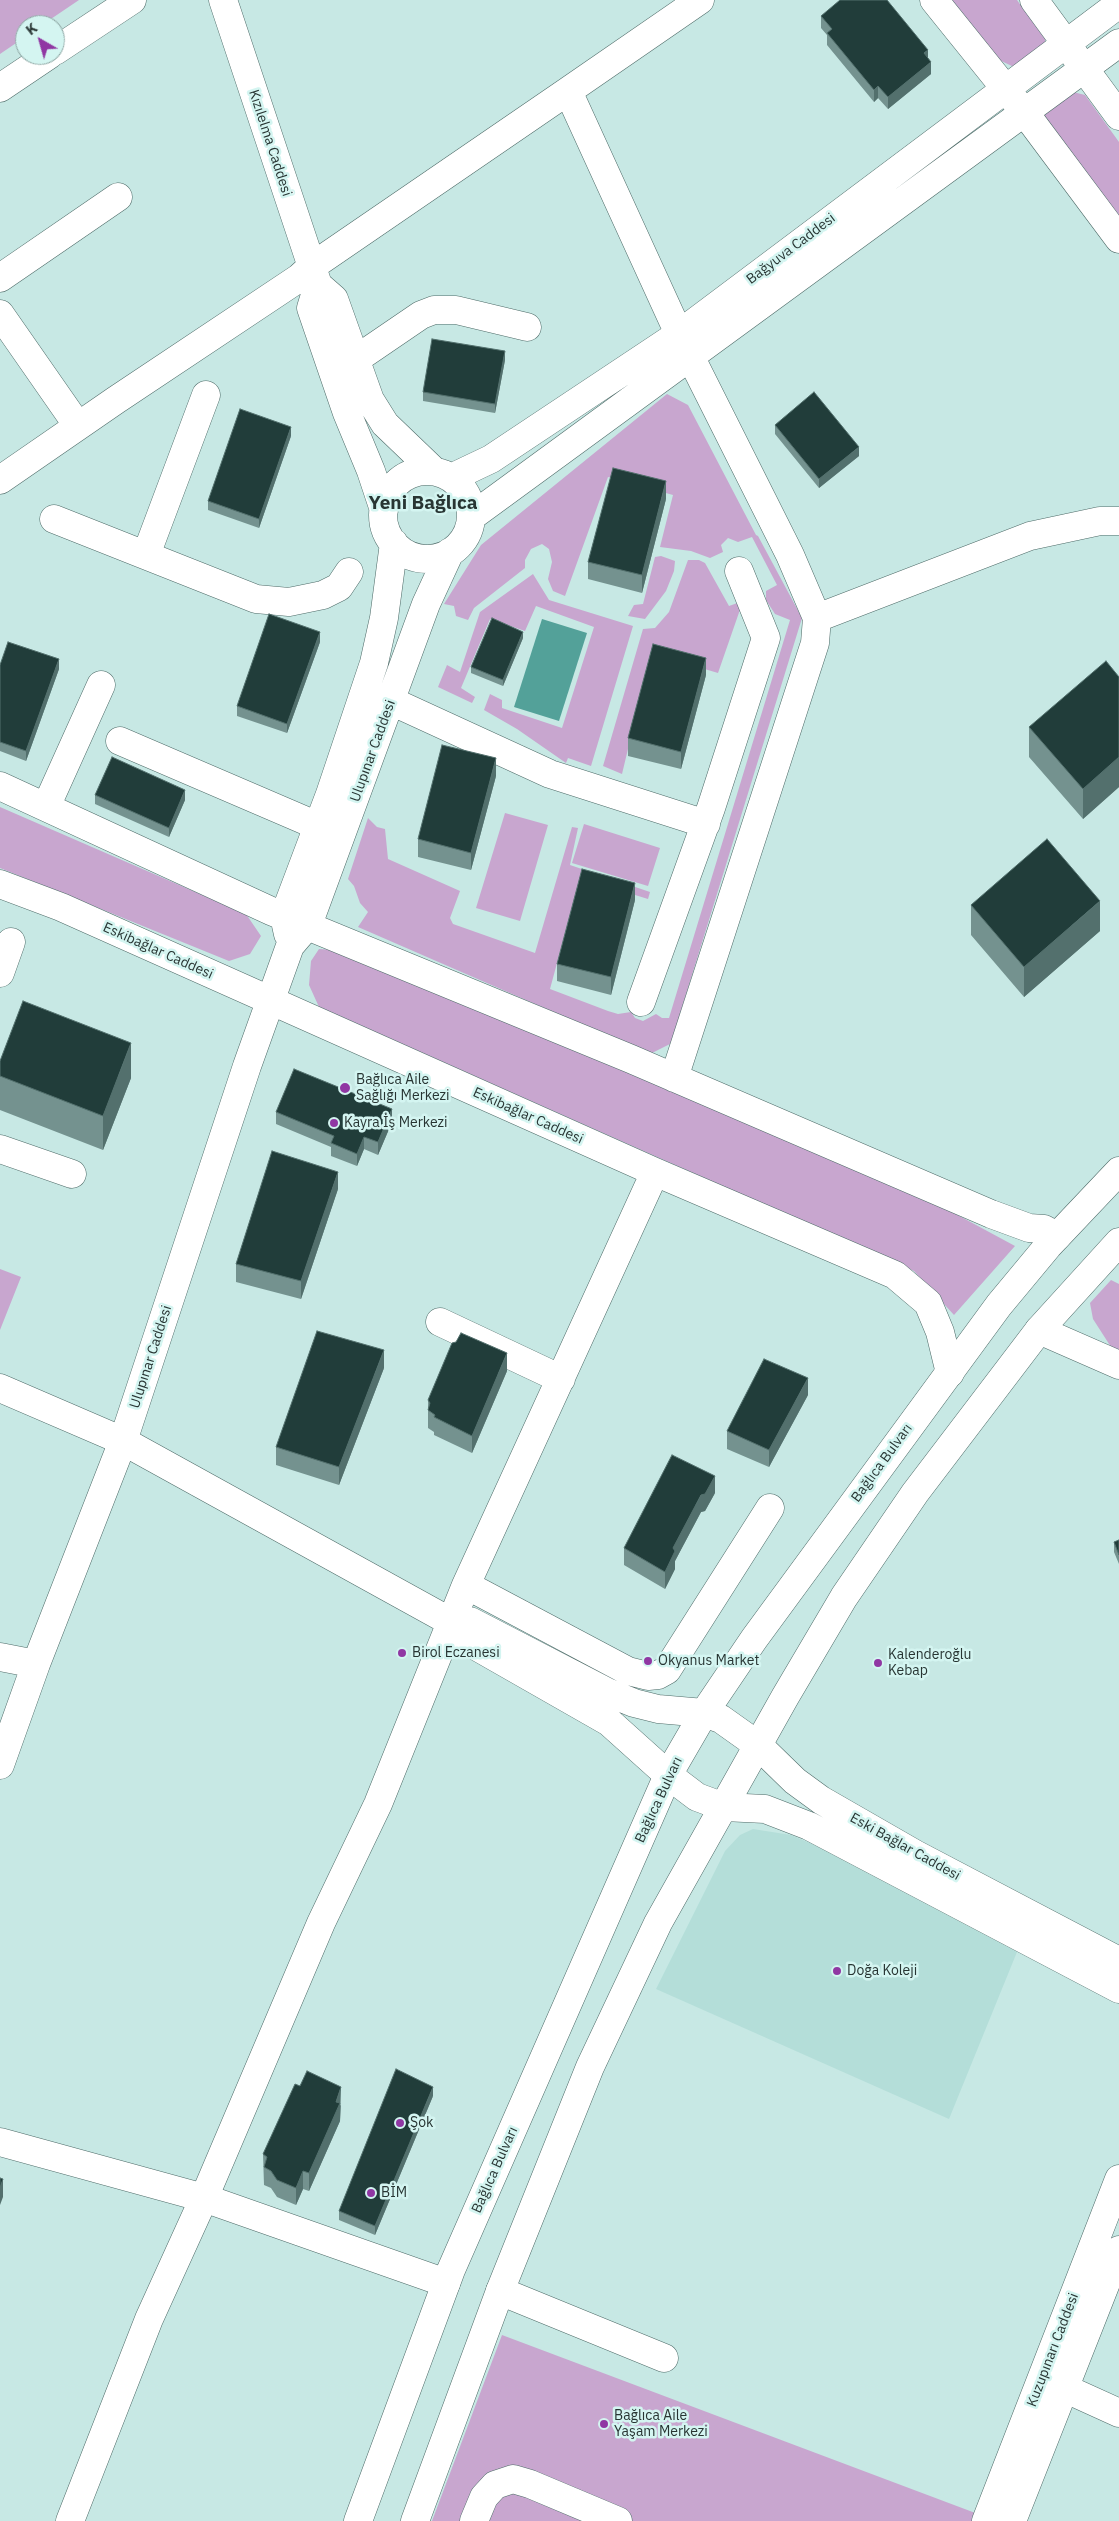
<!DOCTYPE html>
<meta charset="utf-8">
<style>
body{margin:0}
#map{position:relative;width:1119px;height:2521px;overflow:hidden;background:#c7e8e4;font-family:"IBM Plex Sans",sans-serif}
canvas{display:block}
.north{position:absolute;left:15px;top:15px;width:50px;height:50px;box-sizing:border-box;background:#d4f5f1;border:1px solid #8fa8a5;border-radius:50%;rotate:322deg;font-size:14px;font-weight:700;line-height:20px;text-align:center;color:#283533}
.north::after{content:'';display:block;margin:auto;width:18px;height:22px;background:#9037a3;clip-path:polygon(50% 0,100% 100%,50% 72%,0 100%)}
</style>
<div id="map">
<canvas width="1119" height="2521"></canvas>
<div class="north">K</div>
</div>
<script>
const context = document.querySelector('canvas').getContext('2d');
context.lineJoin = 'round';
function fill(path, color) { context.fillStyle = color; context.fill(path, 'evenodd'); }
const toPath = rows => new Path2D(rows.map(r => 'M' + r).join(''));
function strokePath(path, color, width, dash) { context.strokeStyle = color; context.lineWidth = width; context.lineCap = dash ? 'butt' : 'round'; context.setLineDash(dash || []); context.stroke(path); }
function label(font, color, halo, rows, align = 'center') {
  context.font = font + ' "IBM Plex Sans",sans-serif'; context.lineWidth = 5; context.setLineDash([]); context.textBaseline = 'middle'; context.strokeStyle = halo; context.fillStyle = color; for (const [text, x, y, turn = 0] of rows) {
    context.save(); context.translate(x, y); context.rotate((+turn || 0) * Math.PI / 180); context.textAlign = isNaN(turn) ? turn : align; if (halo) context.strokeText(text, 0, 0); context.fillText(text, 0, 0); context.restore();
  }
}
const built = toPath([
 [753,1829,791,1835,812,1844,1017,1952,949,2119,656,1989,725,1851,740,1835]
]);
const green = toPath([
 [0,0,79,0,42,25,25,25,25,37,0,54],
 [946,0,1017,0,1045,39,1045,50,1014,67,978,50],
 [1069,91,1085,95,1119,142,1119,234,1040,118],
 [667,394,688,405,756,535,758,536,802,618,680,1014,674,1042,650,1054,358,927,368,912,360,903,354,886,348,879,368,818,377,827,385,829,388,859,460,891,450,918,453,924,535,953,572,827,578,828,570,865,650,892,648,899,580,878,550,989,608,1011,618,1014,631,1012,635,1018,643,1021,656,1014,662,1018,669,1018,790,620,775,614,766,600,766,591,777,585,752,537,738,542,728,538,721,545,723,552,710,558,691,551,660,547,673,495,608,477,565,596,553,591,548,579,552,562,549,549,542,544,531,549,525,560,525,568,474,608,468,620,456,616,454,606,444,604,481,545],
 [661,556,675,561,674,571,666,591,645,619,628,616,634,605,643,604,655,557],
 [688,560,699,560,705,563,729,606,743,601,718,673,651,653,622,774,603,766,643,629,655,628,669,612],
 [533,574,549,600,633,626,591,766,568,758,566,763,517,729,484,710,490,694,502,700,502,708,562,728,594,627,536,606,525,631,490,619,461,688,475,697,472,703,438,687,447,665,460,672,480,612],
 [0,807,246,914,261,936,250,954,229,961,0,868],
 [505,813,548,825,520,921,476,908],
 [584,824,660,848,648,886,572,863],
 [319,949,335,950,550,1039,952,1212,1015,1246,954,1315,914,1271,319,1007,309,985,311,961],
 [0,1269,21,1277,0,1330],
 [1111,1280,1119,1284,1119,1350,1111,1347,1093,1319,1090,1303],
 [502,2335,978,2514,975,2521,432,2521]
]);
const water = toPath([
 [542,619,587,633,559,721,514,707]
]);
const minor = toPath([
 [223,0,318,285,334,299,370,400,385,424,434,471],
 [934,0,1025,113,1119,239],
 [1034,0,1119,116],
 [55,51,132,0],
 [0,88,49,55],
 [0,278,118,197],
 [318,285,311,308,347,413,371,471,384,510],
 [0,314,78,426],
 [355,360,421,315,434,310,456,310,527,327],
 '383 515a44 44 0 1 1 88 0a44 44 0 1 1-88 0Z',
 [451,478,491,459,679,334,1119,4],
 [0,480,116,400,299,278,311,267,568,91],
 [471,517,1119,43],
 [54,519,256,599,289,602,323,595,339,587,349,572],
 [146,555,206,395],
 [817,618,1030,536,1100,521,1119,521],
 [391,701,550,774,706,824],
 [120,741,318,826],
 [0,786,271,911,631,1059,991,1214,1029,1228,1044,1229,1057,1236],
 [46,807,101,685],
 [0,884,61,907,655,1172,895,1275,928,1303,940,1332,950,1373],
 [288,934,284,916,330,794,374,663,384,618,394,543],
 [0,973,11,942],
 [641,1002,711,808,766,638,739,571],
 [674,1078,815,643,817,618,790,555,679,334,568,91,700,0],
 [0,1149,72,1174],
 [440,1322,561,1379],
 [1039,1330,1119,1365],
 [0,1388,123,1441,451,1622,460,1637,609,1722,668,1775,697,1797,724,1807,765,1809,809,1826,1119,1989],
 [466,1585,628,1671,648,1676,658,1675,667,1670,770,1508],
 [451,1622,470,1621,607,1692,634,1703,658,1709,704,1713,721,1719,759,1746,795,1781,821,1800,915,1854,1119,1961],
 [0,1657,36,1664],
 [0,1765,36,1664,123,1441,247,1066,290,946,308,925,426,604,450,552],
 [0,2142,204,2198,446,2283],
 [500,2291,664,2358],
 [1064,2388,1119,2413],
 [70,2521,149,2319,204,2198,321,1923,378,1804,466,1585,655,1172],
 [474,2521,484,2497,495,2485,513,2479,530,2484,618,2521],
 [986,2521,1119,2179],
 [1012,2521,1119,2250]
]);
const major = toPath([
 [358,2521,451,2270,668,1775,704,1713,754,1639,999,1305,1048,1246,1119,1171],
 [415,2521,500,2291,590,2067,658,1923,785,1697,844,1597,915,1493,1039,1330,1119,1242]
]);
const wall = toPath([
 [821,16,928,58,931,74,888,109,878,98,874,102,827,45,827,35,821,28],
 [505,360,495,413,423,401,423,392],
 [775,425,859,456,819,488,775,434],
 [291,436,259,528,208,510,208,501],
 [666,499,642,593,588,579,588,562],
 [523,638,503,686,471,673,471,667],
 [320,642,287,733,237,716,237,706],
 [0,665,59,669,26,761,0,751],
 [706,675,681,769,628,756,628,738],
 [1119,677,1119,787,1083,819,1029,757,1029,727],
 [496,776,471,870,418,857,418,839],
 [95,795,185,800,169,837,95,804],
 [635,900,611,995,557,981,557,964],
 [971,905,1100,931,1024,997,971,935],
 [0,1061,131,1078,103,1150,0,1110],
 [276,1112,392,1122,378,1155,364,1149,357,1166,331,1156,331,1147,276,1124],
 [338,1189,301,1299,236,1282,236,1264],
 [384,1368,339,1485,276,1465,276,1447],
 [507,1371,472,1453,434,1435,434,1432,428,1428,428,1400],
 [808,1395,769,1467,727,1449,727,1431],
 [715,1493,705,1511,701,1512,675,1561,675,1569,665,1589,624,1565,624,1548],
 [1119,1540,1119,1564,1114,1552,1114,1542],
 [433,2096,375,2235,339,2220,339,2211],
 [341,2105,340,2121,309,2191,303,2189,296,2205,277,2197,271,2188,264,2185,263,2154]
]);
const shadedWall = toPath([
 [928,50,928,62,924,53],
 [931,62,931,74,888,109,888,97],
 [878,86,878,98,874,102,874,90],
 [505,351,505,360,495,413,495,404],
 [291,427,291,436,259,528,259,519],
 [859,447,859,456,819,488,819,479],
 [666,481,666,499,642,593,642,575],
 [320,632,320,642,287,733,287,724],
 [523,632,523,638,503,686,503,680],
 [706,658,706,675,681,769,681,752],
 [59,659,59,669,26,761,26,751],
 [1119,757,1119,787,1083,819,1083,789],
 [496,758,496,776,471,870,471,853],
 [185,790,185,800,169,837,169,828],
 [635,883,635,900,611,995,611,977],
 [1100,901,1100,931,1024,997,1024,967],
 [131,1043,131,1078,103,1150,103,1116],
 [392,1109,392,1122,378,1155,378,1142],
 [364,1137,364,1149,357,1166,357,1154],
 [338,1172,338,1189,301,1299,301,1281],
 [384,1350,384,1368,339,1485,339,1467],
 [507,1353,507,1371,472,1453,472,1436],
 [808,1378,808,1395,769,1467,769,1450],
 [715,1476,715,1493,705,1511,701,1512,675,1561,675,1569,665,1589,665,1572,673,1548,701,1495],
 [341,2087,340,2121,309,2191,309,2173,336,2102],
 [433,2087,433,2096,375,2235,375,2226],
 [303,2171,303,2189,296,2205,296,2188],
 [3,2179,3,2197,0,2205,0,2188]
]);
const building = toPath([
 [840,0,887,0,928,50,924,53,931,62,888,97,878,86,874,90,827,33,832,29,821,16,840,0],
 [432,339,505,351,495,404,423,392,432,339],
 [814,392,859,447,819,479,775,425,814,392],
 [240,409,291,427,259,519,208,501,240,409],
 [613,468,666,481,642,575,588,562,613,468],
 [269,614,320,632,287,724,237,706,269,614],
 [492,618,523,632,503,680,471,667,492,618],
 [8,642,59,659,26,751,0,742,0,665,8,642],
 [653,644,706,658,681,752,628,738,653,644],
 [1106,661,1119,677,1119,757,1083,789,1029,727,1106,661],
 [442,745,496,758,471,853,418,839,442,745],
 [112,757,185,790,169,828,95,795,112,757],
 [1047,839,1100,901,1024,967,971,905,1047,839],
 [582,869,635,883,611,977,557,964,582,869],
 [23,1001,131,1043,103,1116,0,1076,0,1061,23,1001],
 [294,1069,392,1109,378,1142,364,1137,357,1154,331,1143,334,1136,276,1112,294,1069],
 [272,1151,338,1172,301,1281,236,1264,272,1151],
 [317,1331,384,1350,339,1467,276,1447,317,1331],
 [461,1333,507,1353,472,1436,434,1417,435,1415,428,1410,430,1403,428,1400,452,1343,456,1342,461,1333],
 [764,1359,808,1378,769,1450,727,1431,764,1359],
 [672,1455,715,1476,705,1494,701,1495,673,1548,675,1551,665,1572,624,1548,672,1455],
 [1119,1540,1119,1555,1114,1542,1119,1540],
 [396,2069,433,2087,375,2226,339,2211,396,2069],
 [307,2071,341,2087,336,2102,340,2103,309,2173,303,2171,296,2188,277,2180,271,2171,264,2167,267,2157,263,2154,295,2084,300,2086,307,2071],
 [0,2178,3,2179,0,2188,0,2178]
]);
const markers = [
 [345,1088,6,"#9037a3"],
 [334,1123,5,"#9037a3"],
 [402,1653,5,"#9037a3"],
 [648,1661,5,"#9037a3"],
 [878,1663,5,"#9037a3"],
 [837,1971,5,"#9037a3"],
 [400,2123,5,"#9037a3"],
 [371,2193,5,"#9037a3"],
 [604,2424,5,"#9037a3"]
];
const streetNames = [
 ["Kızılelma Caddesi",270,143,72],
 ["Bağyuva Caddesi",791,249,-37],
 ["Ulupınar Caddesi",373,751,-70],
 ["Eskibağlar Caddesi",158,951,24],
 ["Eskibağlar Caddesi",528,1116,24],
 ["Ulupınar Caddesi",151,1357,-72],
 ["Bağlıca Bulvarı",882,1463,-54],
 ["Bağlıca Bulvarı",659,1800,-65],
 ["Eski Bağlar Caddesi",905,1847,29],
 ["Bağlıca Bulvarı",495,2170,-66],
 ["Kuzupınarı Caddesi",1053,2350,-69]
];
const poiNames = [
 ["Bağlıca Aile",356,1080],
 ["Sağlığı Merkezi",356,1096],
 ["Kayra İş Merkezi",344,1123],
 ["Birol Eczanesi",412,1653],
 ["Kalenderoğlu",888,1655],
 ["Kebap",888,1671],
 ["Okyanus Market",658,1661],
 ["Doğa Koleji",847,1971],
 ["Şok",410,2123],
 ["BİM",381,2193],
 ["Bağlıca Aile",614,2416],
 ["Yaşam Merkezi",614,2432]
];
const districtNames = [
 ["Yeni Bağlıca",423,504]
];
fill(built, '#b4ded9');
fill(green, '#c8a6cf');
fill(water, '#53a199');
strokePath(minor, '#4e6b68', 29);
strokePath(major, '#4e6b68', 29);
strokePath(minor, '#fff', 28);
strokePath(major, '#fff', 28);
fill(wall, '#74928f');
fill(shadedWall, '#53706d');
fill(building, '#213d3a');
strokePath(building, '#53706d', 1);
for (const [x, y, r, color] of markers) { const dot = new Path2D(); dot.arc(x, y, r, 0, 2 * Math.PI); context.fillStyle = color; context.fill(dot); strokePath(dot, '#d4f5f1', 2); }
label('14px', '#283533', '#d4f5f1', streetNames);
label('14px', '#283533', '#d4f5f1', poiNames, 'left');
label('bold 19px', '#283533', '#d4f5f1', districtNames);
</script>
